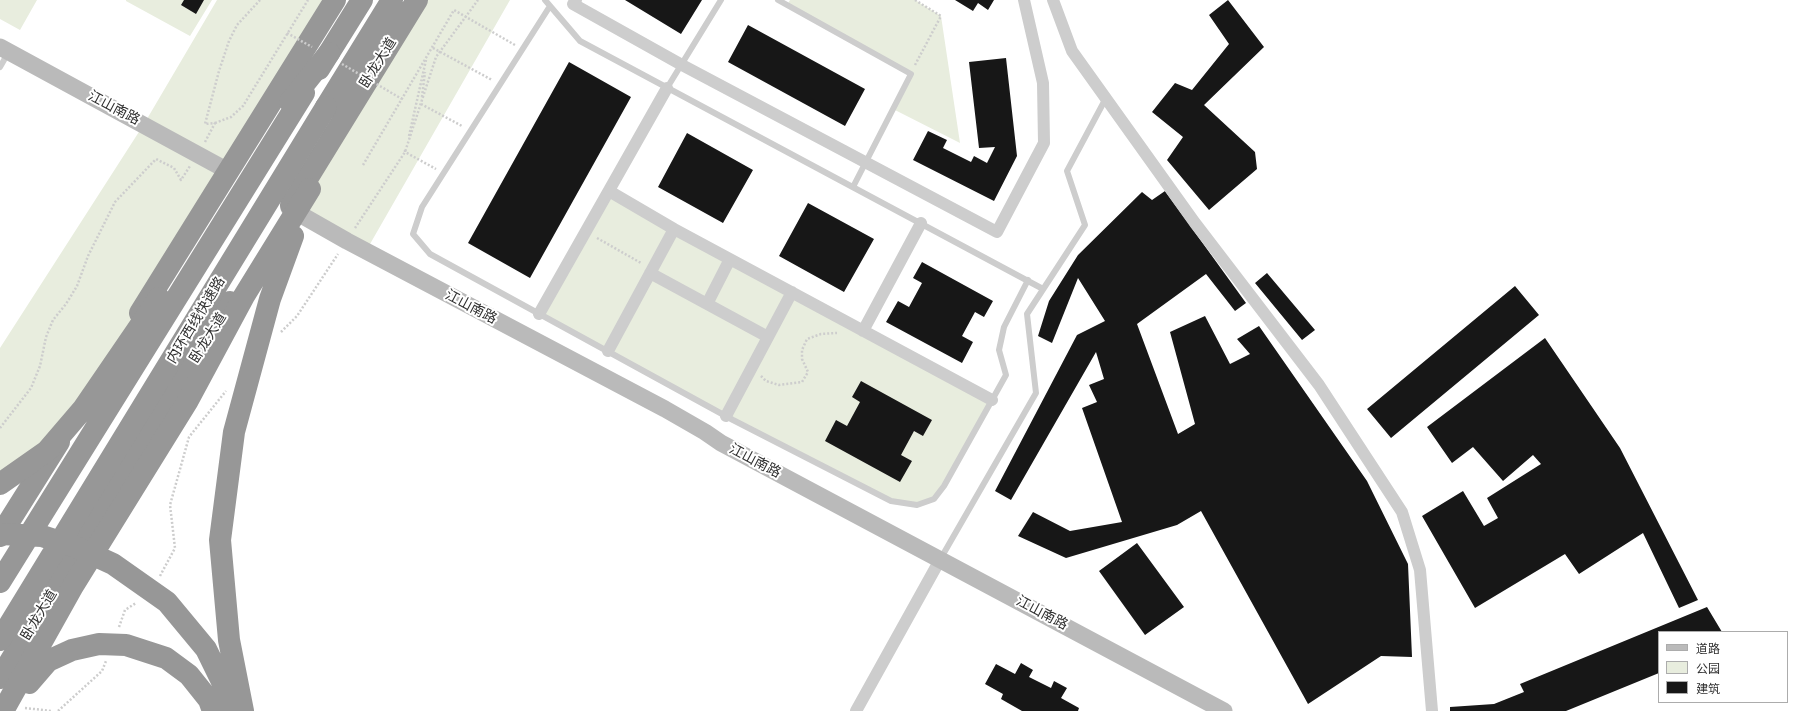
<!DOCTYPE html>
<meta charset="utf-8">
<style>
body{margin:0}
#map{position:relative;width:1796px;height:711px;overflow:hidden;background:#fff;font-family:Raleway,"Noto Sans SC",sans-serif}
canvas{display:block}
.legend{position:absolute;left:1658px;top:631px;width:130px;height:72px;box-sizing:border-box;background:#fff;border:1px solid #acacac;margin:0;padding:5px 7px;list-style:none;font-size:12px;color:#303030}
.legend li{display:flex;align-items:center;gap:8px;height:20px}
.legend b{width:20px;border:1px solid #acacac}
</style>
<div id="map">
<canvas width="1796" height="711"></canvas>
<ul class="legend">
<li><b style="height:5px;background:#bababa"></b>道路</li>
<li><b style="height:11px;background:#e8edde"></b>公园</li>
<li><b style="height:11px;background:#171717"></b>建筑</li>
</ul>
</div>
<script>
const context = document.querySelector('canvas').getContext('2d');
context.lineJoin = 'round';
function fill(path, color) { context.fillStyle = color; context.fill(path, 'evenodd'); }
const toPath = rows => new Path2D(rows.map(r => 'M' + r).join(''));
function strokePath(path, color, width, dash) { context.strokeStyle = color; context.lineWidth = width; context.lineCap = dash ? 'butt' : 'round'; context.setLineDash(dash || []); context.stroke(path); }
function label(font, color, halo, rows, align = 'center') {
  context.font = font + ' Raleway,"Noto Sans SC",sans-serif'; context.lineWidth = 4; context.setLineDash([]); context.textBaseline = 'middle'; context.strokeStyle = halo; context.fillStyle = color; for (const [text, x, y, turn = 0] of rows) {
    context.save(); context.translate(x, y); context.rotate((+turn || 0) * Math.PI / 180); context.textAlign = isNaN(turn) ? turn : align; if (halo) context.strokeText(text, 0, 0); context.fillText(text, 0, 0); context.restore();
  }
}
const green = toPath([
 [0,0,37,0,20,30,0,19],
 [126,0,212,0,190,36,126,1],
 [217,0,335,0,75,416,0,493,0,348,144,124],
 [423,0,510,0,366,251,289,208],
 [790,0,915,0,941,16,960,143,893,109,911,74,787,5],
 [609,191,992,400,934,499,917,505,891,501,539,314]
]);
const building = toPath([
 [184,0,204,0,196,14,181,5],
 [625,0,702,0,681,34],
 [955,0,994,0,988,10,978,3,973,11],
 [1228,0,1264,47,1204,105,1255,152,1257,169,1209,210,1167,160,1183,137,1152,112,1175,83,1192,90,1229,44,1209,15],
 [748,25,865,89,845,126,728,62],
 [1006,58,1017,156,994,201,913,160,928,131,947,140,943,148,971,162,974,156,987,163,995,147,979,148,969,62],
 [569,62,631,97,530,278,468,243],
 [687,133,753,170,723,223,658,187],
 [1165,191,1246,303,1235,311,1206,274,1137,324,1178,434,1195,424,1170,332,1205,316,1230,364,1250,354,1237,339,1259,326,1367,481,1408,564,1412,657,1381,656,1308,704,1201,511,1177,525,1066,558,1018,536,1033,512,1070,531,1122,522,1082,408,1097,402,1089,385,1104,379,1096,352,1011,500,995,491,1077,335,1105,321,1078,278,1052,343,1038,336,1049,301,1078,255,1142,192,1152,200],
 [808,203,874,239,844,292,779,256],
 [922,262,993,301,984,317,975,312,962,336,973,342,962,363,886,322,898,301,909,307,922,283,913,278],
 [1267,273,1315,330,1302,340,1255,283],
 [1515,286,1539,315,1391,438,1367,409],
 [1545,338,1620,448,1698,600,1679,608,1643,533,1579,574,1565,554,1475,608,1422,516,1463,491,1484,526,1498,518,1487,498,1541,464,1533,455,1503,481,1473,447,1452,463,1427,427],
 [861,381,932,420,923,436,914,431,901,455,912,461,900,482,825,441,836,420,847,426,860,402,852,397],
 [1137,543,1184,607,1145,635,1099,571],
 [1707,607,1722,632,1659,632,1659,673,1566,711,1450,711,1450,707,1494,704,1524,692,1520,684],
 [1021,663,1033,670,1029,677,1051,688,1054,681,1067,688,1061,698,1079,708,1078,711,1022,711,1001,699,1003,694,985,684,996,664,1015,674]
]);
const path = toPath([
 [915,0,941,16,915,65],
 [433,48,492,80],
 [422,97,425,72],
 [421,104,462,126],
 [215,123,231,117,243,106,308,0],
 [409,136,426,60],
 [205,142,215,123,205,124,219,71,229,41,237,25,260,0],
 [405,150,405,152,436,169],
 [363,165,454,10,515,45],
 [355,228,405,152,436,57,478,0],
 [597,238,641,263],
 [281,332,297,316,338,254],
 [761,376,766,381,779,385,802,382,808,372,802,359,802,350,807,339,821,334,837,333],
 [0,428,31,388,40,366,46,337,53,320,66,304,77,286,88,256,115,202,156,159,174,168,181,180,190,166],
 [160,576,175,548,170,505,189,437,226,391],
 [119,627,125,610,136,603],
 [25,708,52,711],
 [58,711,102,671,106,661]
]);
const lane = toPath([
 [545,0,580,41,1043,289],
 [778,0,911,74,853,187],
 [550,6,422,207,413,234,430,254,733,420,891,501,917,505,934,499,944,486,1006,375,999,350,1004,327,1028,280],
 [0,67,8,53],
 [667,88,721,0],
 [941,558,1036,393,1027,314,1085,225,1067,171,1106,98]
]);
const street = toPath([
 [576,0,573,4,682,65,997,232,1044,143,1043,83,1024,0],
 [1053,0,1072,51,1195,223,1319,385,1402,512,1420,570,1432,711],
 [609,191,674,229,992,400],
 [650,273,768,337],
 [707,304,730,259],
 [539,314,667,88],
 [863,331,921,223],
 [608,351,674,229],
 [726,416,792,292],
 [856,711,941,558]
]);
const secondary = toPath([
 [0,47,228,171],
 [289,208,347,241,665,409,705,432,721,443,1224,711]
]);
const highway = toPath([
 [319,69,362,0],
 [326,107,392,0],
 [291,205,417,0],
 [140,313,335,0],
 [0,536,59,442],
 [0,678,230,302]
]);
const pathBridge = toPath([
 [287,33,312,47],
 [342,64,402,99]
]);
const highwayBridge = toPath([
 [290,102,329,53],
 [0,484,47,451,83,409,159,298],
 [0,534,42,536,76,547,113,564,167,602,206,649,228,694,233,708],
 [0,582,304,93],
 [0,640,326,107],
 [29,683,48,661,72,650,99,644,126,645,166,658,189,675,209,700,213,711],
 [3,711,73,586,187,402,244,296,310,189],
 [243,711,229,640,220,540,234,432,270,299,293,236]
]);
const streetNames = [
 ["卧龙大道",378,63,-58],
 ["江山南路",114,108,28],
 ["江山南路",471,307,28],
 ["内环西线快速路",196,320,-59],
 ["卧龙大道",208,338,-58],
 ["江山南路",755,461,28],
 ["江山南路",1042,613,28],
 ["卧龙大道",39,615,-59]
];
fill(green, '#e8edde');
fill(building, '#171717');
strokePath(path, '#cdcdcd', 2.5, [2, 2]);
strokePath(lane, '#cdcdcd', 6);
strokePath(street, '#cdcdcd', 12);
strokePath(secondary, '#bababa', 17);
strokePath(highway, '#979797', 22);
strokePath(pathBridge, '#cdcdcd', 2.5, [2, 2]);
strokePath(highwayBridge, '#979797', 22);
label('14px', '#303030', '#fff', streetNames);
</script>
